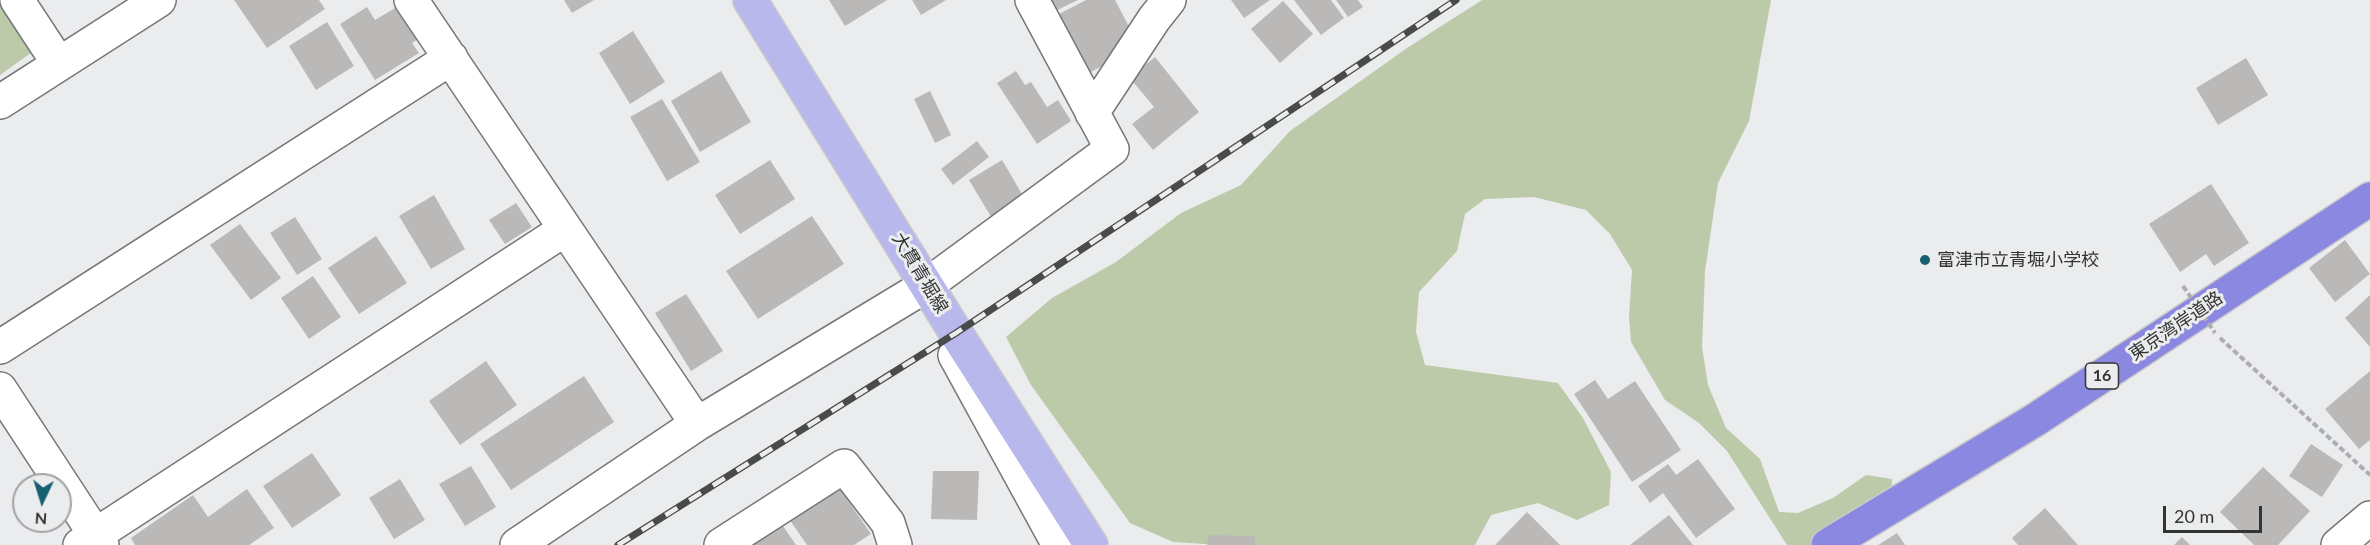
<!DOCTYPE html>
<meta charset="utf-8">
<style>
body{margin:0}
#map{position:relative;width:2370px;height:545px;overflow:hidden;background:#ebecee;font-family:Lato,sans-serif}
canvas{display:block}
.north{position:absolute;left:12px;top:473px;width:60px;height:60px;box-sizing:border-box;background:#ebecee;border:2px solid #a1a2a3;border-radius:50%;rotate:184deg;font-size:16px;font-weight:700;line-height:24px;text-align:center;color:#323333}
.north::after{content:'';display:block;margin:auto;width:21px;height:27px;background:#17606f;clip-path:polygon(50% 0,100% 100%,50% 72%,0 100%)}
.scale{position:absolute;left:2163px;top:506px;width:99px;height:27px;box-sizing:border-box;border:3px solid #323333;border-top:0;padding-left:8px;font-size:18px;line-height:21px;white-space:nowrap;color:#323333;-webkit-text-stroke:4px #ebecee;paint-order:stroke}
</style>
<div id="map">
<canvas width="2370" height="545"></canvas>
<div class="north">N</div>
<div class="scale">20 m</div>
</div>
<script>
const context = document.querySelector('canvas').getContext('2d');
context.lineJoin = 'round';
function fill(path, color) { context.fillStyle = color; context.fill(path, 'evenodd'); }
const toPath = rows => new Path2D(rows.map(r => 'M' + r).join(''));
function strokePath(path, color, width, dash) { context.strokeStyle = color; context.lineWidth = width; context.lineCap = dash ? 'butt' : 'round'; context.setLineDash(dash || []); context.stroke(path); }
function label(font, color, halo, rows, align = 'center') {
  context.font = font + ' Lato,"Noto Sans JP",sans-serif'; context.lineWidth = 6; context.setLineDash([]); context.textBaseline = 'middle'; context.strokeStyle = halo; context.fillStyle = color; for (const [text, x, y, turn = 0] of rows) {
    context.save(); context.translate(x, y); context.rotate((+turn || 0) * Math.PI / 180); context.textAlign = isNaN(turn) ? turn : align; if (halo) context.strokeText(text, 0, 0); context.fillText(text, 0, 0); context.restore();
  }
}
const green = toPath([
 [0,0,4,0,38,48,0,75],
 [1482,0,1771,0,1749,121,1718,183,1705,271,1702,347,1708,385,1726,428,1760,459,1779,512,1798,513,1833,498,1866,475,1892,479,1891,500,1813,545,1787,545,1727,451,1699,423,1665,400,1631,342,1629,317,1632,270,1610,234,1586,210,1534,197,1485,199,1465,214,1457,251,1419,292,1416,332,1425,365,1558,383,1583,418,1611,472,1609,505,1577,520,1538,503,1491,515,1475,545,1220,545,1173,542,1130,523,1031,385,1006,337,1052,298,1116,262,1181,213,1241,185,1290,131,1407,48]
]);
const building = toPath([
 [234,0,319,0,325,9,267,48],
 [564,0,594,0,572,13],
 [829,0,887,0,845,26],
 [912,0,946,0,921,15],
 [1039,0,1078,0,1047,15],
 [1086,0,1115,0,1134,36,1116,45,1121,56,1087,74,1057,15],
 [1231,0,1270,0,1244,18],
 [1294,0,1331,0,1344,18,1321,35],
 [1336,0,1358,0,1363,7,1348,17],
 [1283,1,1313,34,1280,63,1251,29],
 [405,2,425,35,412,43,419,53,375,80,340,24,367,7,375,20],
 [327,22,354,66,316,90,289,46],
 [633,31,665,82,630,104,599,53],
 [1155,57,1199,112,1153,150,1132,124,1154,107,1130,78],
 [2246,58,2268,95,2218,125,2196,88],
 [721,71,751,122,700,152,671,101],
 [1016,71,1025,85,1031,82,1047,107,1058,100,1071,121,1037,144,997,83],
 [930,91,951,135,935,143,914,99],
 [662,99,700,162,667,181,630,117],
 [977,141,989,157,953,185,941,169],
 [770,160,795,199,740,234,715,195],
 [1002,160,1026,201,993,220,969,180],
 [2211,184,2249,243,2214,266,2206,254,2180,272,2149,224],
 [434,195,465,249,431,269,399,216],
 [516,203,532,227,505,244,489,220],
 [812,216,844,264,758,319,726,271],
 [295,217,322,259,297,275,270,233],
 [240,224,281,278,251,300,210,245],
 [376,236,407,283,359,314,328,268],
 [2345,240,2370,274,2335,302,2309,268],
 [313,276,341,317,309,339,281,298],
 [686,294,723,351,691,371,655,313],
 [2370,295,2370,347,2345,318],
 [486,361,517,405,460,445,429,401],
 [2370,371,2370,440,2359,449,2325,409],
 [584,376,614,422,511,490,480,444],
 [1595,380,1608,399,1635,381,1681,450,1632,482,1574,394],
 [2311,444,2343,465,2322,497,2289,476],
 [312,453,341,495,292,528,263,486],
 [1698,459,1735,509,1696,538,1663,493,1650,503,1638,486,1668,464,1676,475],
 [471,466,496,507,465,526,439,484],
 [2263,467,2310,511,2278,545,2254,545,2220,512],
 [933,471,979,471,977,520,931,519],
 [400,479,425,520,394,539,369,498],
 [836,483,871,534,854,545,807,545,787,516],
 [247,489,274,528,249,545,135,545,131,538,193,495,208,517],
 [2045,508,2078,545,2018,545,2012,538],
 [1527,512,1560,545,1495,545],
 [1669,515,1693,545,1630,545],
 [779,520,796,545,741,545],
 [1897,533,1905,545,1878,545],
 [1208,535,1255,536,1255,545,1207,545],
 [2182,537,2190,545,2174,545]
]);
const path = toPath([
 [2220,338,2370,475]
]);
const minor = toPath([
 [17,0,59,64],
 [411,0,697,424],
 [0,102,159,0],
 [1092,113,1154,19,1169,0],
 [0,347,451,58],
 [955,355,1059,545],
 [0,389,102,545],
 [80,545,564,230],
 [517,545,697,424,927,285,1112,149,1032,0],
 [721,545,844,466,888,523,895,545],
 [2338,545,2370,518]
]);
const major = toPath([
 [750,0,956,333,1091,545]
]);
const highway = toPath([
 [1828,545,2035,420,2370,199]
]);
const rail = toPath([
 [618,545,956,333,1456,0]
]);
const pathBridge = toPath([
 [2183,286,2215,333]
]);
const markers = [
 [1925,260,6,"#17606f"]
];
const shields = [
 [2102,376,33]
];
const shieldNames = [
 ["16",2102,376]
];
const poiNames = [
 ["富津市立青堀小学校",1937,260]
];
const streetNames = [
 ["大貫青堀線",920,273,59],
 ["東京湾岸道路",2176,326,-34]
];
fill(green, '#bccaa9');
fill(building, '#bbb9b8');
strokePath(minor, '#767779', 36);
strokePath(major, '#cacaca', 36);
strokePath(highway, '#cacaca', 36);
strokePath(path, '#adaeb0', 4, [6, 3]);
strokePath(minor, '#fff', 33);
strokePath(major, '#b9b8ed', 33);
strokePath(highway, '#8b88e1', 33);
strokePath(rail, '#494a4a', 7);
strokePath(rail, '#ebecee', 4.5, [14]);
strokePath(pathBridge, '#adaeb0', 4, [6, 3]);
for (const [x, y, r, color] of markers) { const dot = new Path2D(); dot.arc(x, y, r, 0, 2 * Math.PI); context.fillStyle = color; context.fill(dot); strokePath(dot, '#ebecee', 2); }
for (const [x, y, w] of shields) { const box = new Path2D(); box.roundRect(x - w / 2, y - 13, w, 26, 4.5); context.fillStyle = '#ebecee'; context.fill(box); strokePath(box, '#323333', 1.5); }
label('bold 16px', '#323333', null, shieldNames);
label('18px', '#323333', '#ebecee', poiNames, 'left');
label('18px', '#323333', '#ebecee', streetNames);
</script>
